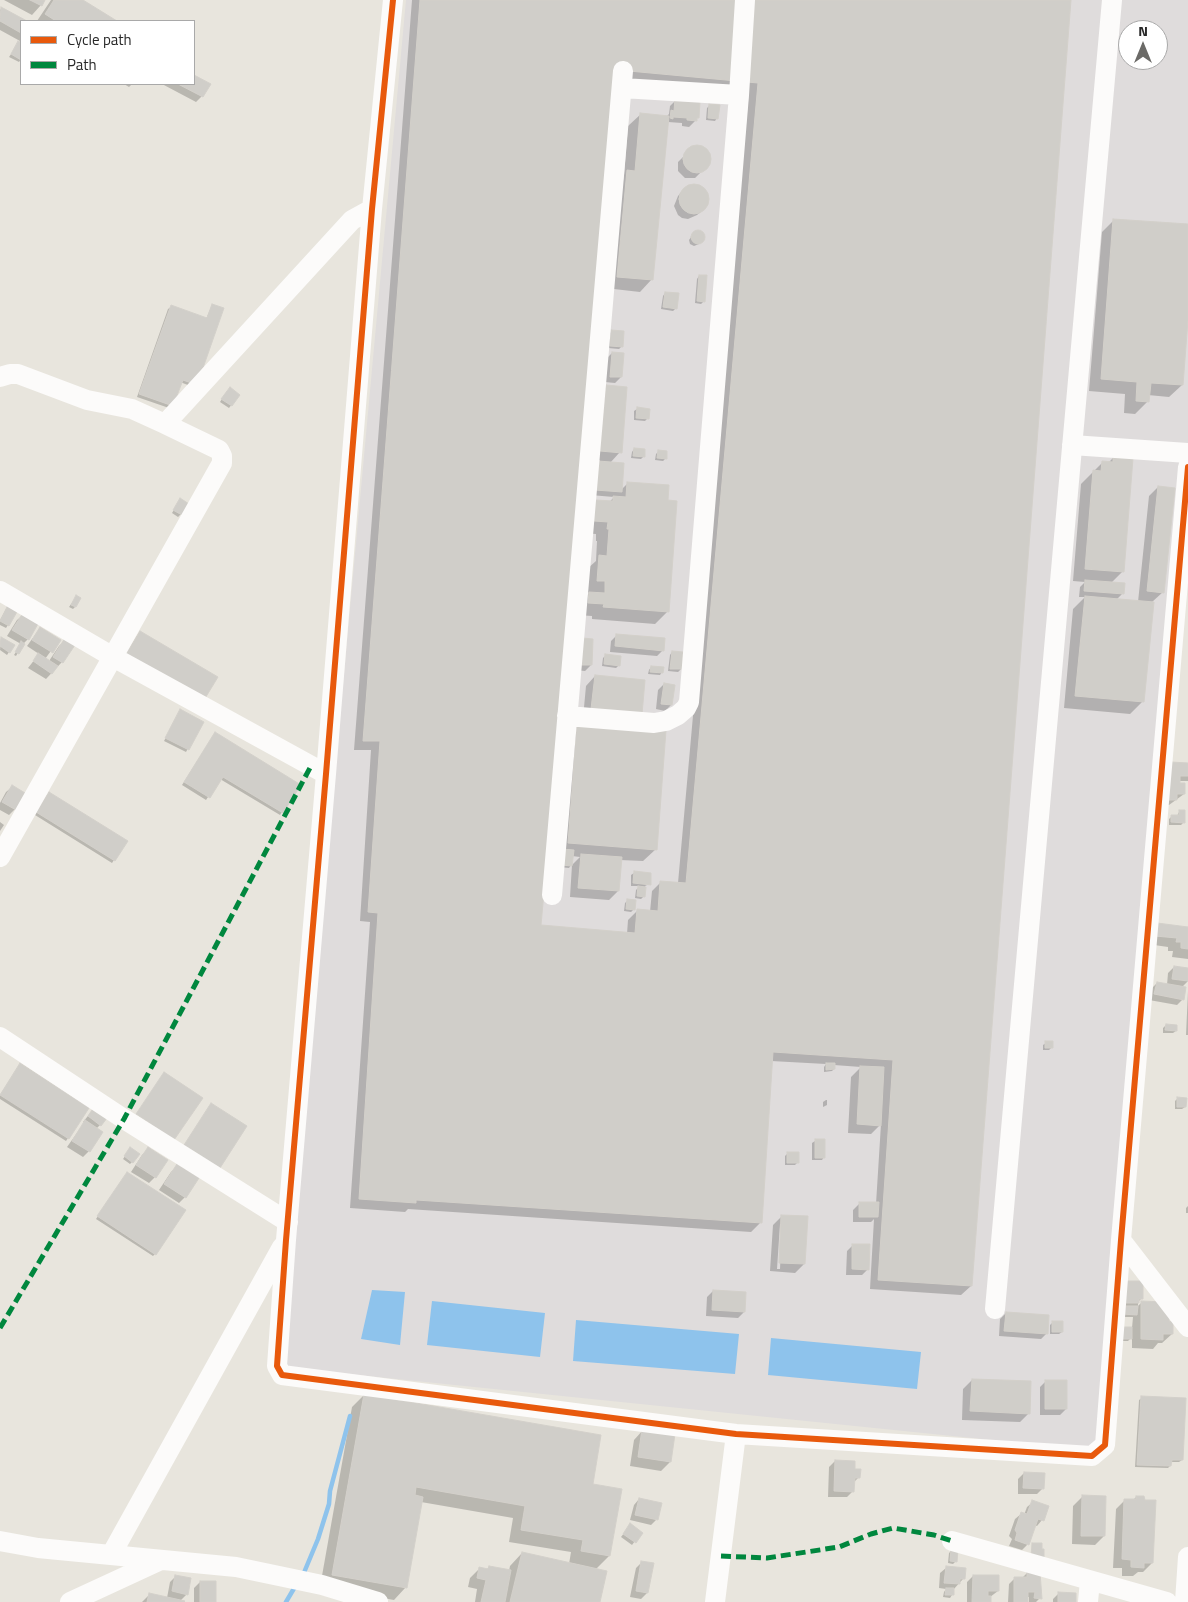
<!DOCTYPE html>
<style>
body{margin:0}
#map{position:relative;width:1188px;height:1602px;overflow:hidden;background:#e8e5dd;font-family:"Titillium Web",sans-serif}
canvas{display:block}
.legend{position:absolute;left:20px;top:20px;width:175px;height:65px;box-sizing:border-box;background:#fff;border:1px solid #a9a9a9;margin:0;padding:6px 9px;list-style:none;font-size:15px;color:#282828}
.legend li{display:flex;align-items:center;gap:10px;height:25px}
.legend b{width:25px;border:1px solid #a9a9a9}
.north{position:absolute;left:1118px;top:20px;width:50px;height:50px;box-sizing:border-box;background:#fff;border:1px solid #a9a9a9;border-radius:50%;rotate:0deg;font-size:14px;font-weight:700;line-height:20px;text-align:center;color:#282828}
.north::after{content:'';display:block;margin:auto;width:18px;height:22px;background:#6b6a67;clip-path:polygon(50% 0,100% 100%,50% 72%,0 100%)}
</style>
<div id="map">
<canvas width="1188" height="1602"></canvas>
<ul class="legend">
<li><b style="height:6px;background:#e8590c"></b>Cycle path</li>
<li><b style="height:6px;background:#00873e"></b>Path</li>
</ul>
<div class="north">N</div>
</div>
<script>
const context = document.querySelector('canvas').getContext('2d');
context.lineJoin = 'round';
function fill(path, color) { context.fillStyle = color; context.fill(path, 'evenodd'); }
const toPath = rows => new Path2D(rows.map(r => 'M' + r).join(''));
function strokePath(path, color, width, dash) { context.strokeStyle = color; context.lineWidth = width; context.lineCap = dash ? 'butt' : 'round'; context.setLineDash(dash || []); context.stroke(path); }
const industrial = toPath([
 [406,0,1188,0,1188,475,1098,1444,1089,1450,289,1368,281,1358],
 [1128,30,1158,30,1158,60,1128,60]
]);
const water = toPath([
 [372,1290,405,1292,400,1345,361,1339],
 [432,1301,545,1313,540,1357,427,1345],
 [576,1320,739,1334,735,1374,573,1361],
 [771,1338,921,1352,917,1389,768,1375]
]);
const shadow = toPath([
 [4,0,44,0,41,5,32,15],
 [51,0,81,0,114,21,37,21],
 [412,0,1069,0,971,1286,961,1295,870,1289,874,1219,871,1222,853,1222,853,1210,859,1204,876,1204,881,1124,871,1134,848,1133,851,1077,861,1067,834,1065,834,1069,832,1071,824,1072,824,1067,826,1064,771,1061,760,1223,751,1232,408,1209,405,1212,350,1208,370,922,360,921,371,750,354,750],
 [616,80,749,91,678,883,661,882,652,891,650,912,637,911,628,920,627,934,540,926],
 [2,8,25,21,21,21,21,59,19,62,9,57,20,41,0,30,0,10],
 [194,76,209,84,202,96,196,102,162,84,194,84],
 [124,84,132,84,129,87],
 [676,100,695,121,689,127,682,126,682,123,668,122,652,279,640,292,605,288,624,175,628,126,641,114,666,117,669,114,670,106],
 [710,105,717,118,715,121,706,120,707,108],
 [701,147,709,154,709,164,695,178,685,178,678,171,678,162,692,148],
 [694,185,704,189,708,199,704,209,697,215,688,219,682,218,678,215,674,206,678,196,684,189],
 [1114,220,1188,226,1188,304,1182,385,1169,397,1148,395,1148,401,1135,414,1124,413,1125,394,1089,391,1102,232],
 [698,231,702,233,704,237,699,244,694,246,690,244,689,240,694,233],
 [699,276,704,301,701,304,695,303,697,279],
 [665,293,676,308,673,311,661,309,663,296],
 [212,305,193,387,180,382,169,408,137,397,168,309,171,307,206,319],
 [612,331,622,346,619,349,608,348,609,334],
 [612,353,621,377,615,383,605,382,606,359],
 [607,386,620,452,610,463,620,491,628,483,668,611,655,624,592,619,592,616,576,615,577,605,589,593,586,592,587,569,596,561,597,541,596,541,596,534,582,533,614,497,590,495,592,468,600,460,592,460,597,395],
 [227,391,239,395,229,408,220,402],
 [637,409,647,419,645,421,634,420,634,411],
 [634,449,644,456,641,459,631,458,632,452],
 [658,452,666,458,663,461,655,460,656,454],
 [1113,458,1123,571,1111,583,1122,594,1116,600,1138,602,1149,496,1158,487,1163,592,1152,602,1142,702,1130,714,1064,708,1073,609,1085,597,1079,597,1080,587,1085,582,1073,581,1081,484,1102,463,1108,463],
 [178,503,181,514,178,517,172,513],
 [76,597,75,607,73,609,69,607],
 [6,609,8,625,6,628,0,625,0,620],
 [23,615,28,639,23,644,16,656,14,655,21,644,7,636,17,620],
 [40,628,59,640,45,659,49,661,59,646,65,640,73,645,62,662,46,679,28,668,39,654,27,646],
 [617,635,663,650,657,656,610,652,611,641],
 [1,638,9,652,7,655,0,650],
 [582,639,591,665,585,671,575,670],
 [672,652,681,669,678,672,668,671,670,655],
 [605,656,619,665,616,668,602,666,603,658],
 [651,667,662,672,660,675,648,674,649,670],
 [595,676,644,681,583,718,586,686],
 [664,684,674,686,671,705,665,711,656,709,658,690],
 [180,711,202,722,186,752,164,741],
 [577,725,656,849,643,861,620,860,618,891,609,900,570,897,572,865,580,857,572,856,571,865,569,868,559,867,565,738],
 [215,733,282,812,280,815,220,779,206,800,182,785],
 [1188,764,1188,781,1179,781,1184,794,1169,805,1162,805,1165,769],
 [12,787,15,809,9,815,0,810,0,803,6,792],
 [47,796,114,860,112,863,35,815],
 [1179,812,1184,822,1181,825,1169,825,1169,819,1172,816,1177,816],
 [0,822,4,825,0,831],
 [634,873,649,884,645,886,644,896,641,899,635,898,636,890,640,886,631,886,631,875],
 [628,900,634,909,631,912,624,911,625,903],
 [1188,928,1188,959,1172,957,1173,951,1168,951,1168,947,1147,944,1148,934],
 [1174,967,1188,969,1188,981,1181,988,1183,999,1177,1005,1149,1000,1151,989,1157,983,1167,985,1168,973],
 [1188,991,1188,1035,1186,1035],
 [1166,1025,1176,1031,1173,1033,1163,1033,1163,1028],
 [1046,1043,1052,1047,1049,1050,1043,1050,1043,1045],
 [18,1068,88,1109,66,1141,0,1099,0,1095],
 [1177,1099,1185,1107,1182,1109,1175,1109,1175,1101],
 [826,1100,827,1100,827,1105,823,1107,823,1102],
 [96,1106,100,1125,96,1129,89,1151,83,1157,67,1147,84,1123,83,1122],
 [815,1141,824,1157,822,1160,812,1160,812,1143],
 [148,1149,155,1177,149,1183,131,1172,142,1155],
 [128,1152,132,1162,130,1164,123,1159],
 [787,1154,797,1163,795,1165,785,1165,785,1156],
 [177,1166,185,1197,179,1203,159,1190,171,1172],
 [125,1176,155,1254,153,1256,96,1219],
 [1188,1206,1188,1213,1186,1213,1186,1208],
 [782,1216,804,1264,795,1273,770,1271,773,1225],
 [780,1224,782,1224,780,1269,777,1269],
 [853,1245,868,1269,862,1275,846,1275,847,1251],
 [1117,1288,1142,1298,1138,1302,1138,1306,1142,1302,1172,1334,1162,1343,1158,1343,1153,1349,1132,1348,1132,1337,1128,1341,1120,1341,1122,1328,1132,1328,1133,1317,1120,1317],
 [713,1291,744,1312,738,1318,706,1316,707,1297],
 [1006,1313,1047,1333,1041,1339,999,1336,1000,1319],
 [1053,1322,1062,1332,1059,1334,1050,1334,1050,1325],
 [972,1380,1029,1413,1020,1422,962,1420,963,1389],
 [1046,1381,1066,1409,1060,1415,1040,1415,1040,1387],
 [364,1395,591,1485,609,1556,595,1570,598,1602,475,1602,477,1589,468,1587,470,1578,479,1569,486,1570,489,1567,509,1571,510,1566,522,1553,569,1564,571,1552,509,1542,513,1518,421,1502,406,1587,394,1600,320,1587,352,1407],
 [1142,1398,1182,1460,1179,1462,1170,1462,1170,1466,1168,1468,1135,1467,1139,1400],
 [643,1430,670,1462,661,1471,630,1466,634,1440],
 [835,1461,854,1470,859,1477,853,1483,853,1491,847,1497,828,1497,829,1467],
 [1024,1473,1043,1488,1037,1494,1018,1494,1018,1479],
 [1082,1497,1104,1536,1095,1545,1072,1544,1073,1506],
 [1136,1497,1152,1563,1143,1572,1138,1572,1133,1576,1122,1576,1122,1568,1113,1568,1116,1509,1125,1500,1133,1500],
 [639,1499,656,1520,651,1525,630,1520,634,1505],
 [1033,1502,1042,1520,1037,1526,1034,1525,1027,1545,1022,1550,1009,1546,1012,1539,1009,1536,1015,1519,1021,1514,1024,1515,1027,1507],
 [628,1528,641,1533,632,1545,621,1537],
 [952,1550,956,1561,953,1564,948,1563,949,1553],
 [642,1562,647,1593,641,1599,630,1597,636,1568],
 [946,1568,963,1579,953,1590,952,1595,950,1598,943,1597,944,1592,946,1589,939,1588,940,1573],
 [1027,1573,1040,1598,1036,1602,1029,1602,1029,1597,1027,1597,1026,1602,1008,1602,1009,1584,1015,1578,1022,1578],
 [176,1576,187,1594,180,1601,183,1602,142,1602,150,1594,167,1598,170,1582],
 [973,1576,998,1591,990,1597,990,1602,967,1602,967,1582],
 [200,1582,215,1602,194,1602,194,1588],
 [1059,1593,1075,1602,1053,1602,1053,1599]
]);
const stream = toPath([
 [303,1575,318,1539,329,1504,330,1491,350,1416],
 [286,1602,296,1585]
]);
const building = toPath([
 [30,0,45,0,42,6,30,0],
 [54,0,83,0,117,21,56,21,45,14,54,0],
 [420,0,1071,0,972,1286,878,1280,893,1060,773,1052,762,1223,416,1200,416,1203,359,1199,378,913,368,912,380,741,363,741,420,0],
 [618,70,758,83,686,883,660,881,658,911,637,909,635,933,541,925,618,70],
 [1,7,27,21,21,21,21,33,0,21,1,7],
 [18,41,21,43,21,60,11,54,18,41],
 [194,75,211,84,203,97,178,84,194,84,194,75],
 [675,98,700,101,699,118,697,118,697,121,687,120,687,118,673,117,673,119,670,118,671,110,674,111,675,98],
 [709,104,720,105,718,119,708,118,709,104],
 [640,113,669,116,653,280,617,277,627,170,635,171,640,113],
 '683 159a14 14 0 1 1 28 0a14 14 0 1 1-28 0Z',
 '679 199a15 15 0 1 1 30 0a15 15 0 1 1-30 0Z',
 [1113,219,1188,224,1188,320,1183,385,1151,383,1149,402,1136,401,1137,382,1101,379,1113,219],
 '691 237a7 7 0 1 1 14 0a7 7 0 1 1-14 0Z',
 [699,275,707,275,705,302,697,301,699,275],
 [665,292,679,293,677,309,663,307,665,292],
 [212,304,224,308,197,385,183,380,173,406,139,394,171,305,207,318,212,304],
 [611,330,624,331,623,347,610,346,611,330],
 [612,352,624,353,622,377,610,377,612,352],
 [606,385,627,387,622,453,600,451,606,385],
 [230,387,240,395,232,406,221,399,230,387],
 [637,407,650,409,649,419,636,418,637,407],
 [634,448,645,449,645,457,633,456,634,448],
 [658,450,667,451,667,459,657,458,658,450],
 [1113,457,1133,458,1124,572,1085,569,1093,470,1101,471,1102,461,1113,462,1113,457],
 [598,461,624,463,622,492,595,490,598,461],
 [627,482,669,485,668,500,677,501,669,612,603,607,604,604,588,603,589,592,605,593,605,581,597,581,599,555,607,556,609,529,607,529,608,522,594,521,595,500,613,501,613,496,626,497,627,482],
 [1158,486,1175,488,1164,593,1147,591,1158,486],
 [180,498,189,504,182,515,173,510,180,498],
 [1085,580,1125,583,1124,594,1084,591,1085,580],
 [76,595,81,598,76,607,71,605,76,595],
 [1085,596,1154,602,1144,702,1075,696,1085,596],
 [8,605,18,610,9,626,0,621,8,605],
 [23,613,39,622,29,640,12,630,23,613],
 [40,627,61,640,53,653,32,640,40,627],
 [140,631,218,677,204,700,126,654,140,631],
 [616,634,665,638,664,651,615,646,616,634],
 [1,637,15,645,10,653,0,646,1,637],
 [65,638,75,645,63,663,53,657,65,638],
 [582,638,593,639,592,665,580,665,582,638],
 [21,641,25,644,19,654,15,652,21,641],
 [672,651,683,652,682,669,670,669,672,651],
 [38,653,58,666,52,674,33,661,38,653],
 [605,654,621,656,620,666,604,664,605,654],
 [651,666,664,667,663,673,650,672,651,666],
 [595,675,645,680,642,714,591,709,595,675],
 [664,683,675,685,672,705,661,704,664,683],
 [180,709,204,722,189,750,165,738,180,709],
 [577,724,666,730,657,850,568,843,577,724],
 [215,732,301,785,283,813,223,777,210,798,184,782,215,732],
 [1171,762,1188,763,1188,776,1180,776,1180,783,1185,783,1185,794,1177,794,1177,800,1167,800,1171,762],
 [12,785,25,793,16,810,2,802,12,785],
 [49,792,128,841,115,861,36,812,49,792],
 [1179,810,1185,810,1185,823,1171,822,1171,815,1179,815,1179,810],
 [562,849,574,850,572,866,561,865,562,849],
 [581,854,622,857,619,891,578,888,581,854],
 [634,871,651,873,651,885,633,883,634,871],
 [638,886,646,887,645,897,637,896,638,886],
 [627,899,636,900,635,910,626,909,627,899],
 [1157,923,1188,927,1188,949,1181,948,1181,942,1176,942,1177,938,1155,936,1157,923],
 [1174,966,1188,968,1188,981,1172,979,1174,966],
 [1157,982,1186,987,1184,1000,1154,994,1157,982],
 [1166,1024,1177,1025,1177,1031,1165,1030,1166,1024],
 [1045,1041,1053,1041,1053,1048,1045,1048,1045,1041],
 [20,1063,89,1108,69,1139,0,1095,20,1063],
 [826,1063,835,1063,835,1069,826,1070,826,1063],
 [860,1066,884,1067,881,1126,857,1124,860,1066],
 [164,1072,203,1098,174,1140,136,1114,164,1072],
 [1177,1097,1187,1098,1186,1107,1177,1107,1177,1097],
 [211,1103,247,1126,220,1168,184,1145,211,1103],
 [96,1104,110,1114,101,1126,88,1116,96,1104],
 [85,1120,103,1132,90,1152,72,1141,85,1120],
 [815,1139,825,1139,825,1158,815,1158,815,1139],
 [130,1147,140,1154,133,1163,124,1156,130,1147],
 [148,1147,168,1160,156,1178,136,1165,148,1147],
 [787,1152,799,1152,799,1163,787,1163,787,1152],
 [177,1164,199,1178,186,1198,164,1184,177,1164],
 [127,1172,186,1210,156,1255,97,1216,127,1172],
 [859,1202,879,1202,878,1217,859,1217,859,1202],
 [781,1215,808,1216,805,1264,779,1263,781,1215],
 [852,1244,870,1244,869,1270,852,1269,852,1244],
 [1123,1281,1143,1281,1143,1299,1139,1299,1139,1303,1122,1303,1123,1281],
 [713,1290,746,1292,745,1312,712,1310,713,1290],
 [1141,1301,1164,1302,1170,1310,1169,1321,1173,1322,1173,1334,1163,1334,1163,1340,1141,1339,1141,1301],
 [1123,1306,1138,1306,1137,1315,1122,1314,1123,1306],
 [1006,1312,1049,1315,1048,1334,1004,1331,1006,1312],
 [1052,1321,1063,1321,1063,1332,1052,1332,1052,1321],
 [1122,1327,1132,1327,1132,1339,1122,1339,1122,1327],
 [972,1379,1031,1381,1030,1414,970,1411,972,1379],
 [1045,1380,1067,1380,1067,1409,1045,1409,1045,1380],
 [364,1394,601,1435,593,1484,622,1489,610,1556,581,1551,583,1540,521,1530,525,1506,416,1487,415,1495,423,1497,407,1588,332,1575,364,1394],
 [1141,1396,1186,1398,1183,1460,1172,1460,1171,1466,1137,1465,1141,1396],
 [642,1429,675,1434,671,1462,638,1457,642,1429],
 [835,1460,855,1461,855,1469,861,1469,860,1478,855,1478,854,1492,834,1491,835,1460],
 [1024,1472,1045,1473,1044,1489,1023,1488,1024,1472],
 [1082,1495,1106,1496,1105,1536,1081,1536,1082,1495],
 [1136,1496,1144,1496,1145,1500,1156,1500,1153,1563,1144,1563,1144,1568,1131,1567,1131,1560,1122,1559,1124,1499,1136,1499,1136,1496],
 [639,1498,662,1503,658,1520,635,1515,639,1498],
 [1032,1500,1049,1506,1044,1521,1038,1519,1029,1545,1015,1540,1017,1533,1015,1530,1021,1512,1027,1514,1032,1500],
 [630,1523,643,1533,636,1543,623,1534,630,1523],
 [1032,1543,1042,1543,1042,1549,1044,1549,1044,1557,1031,1557,1032,1543],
 [951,1549,958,1550,957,1562,950,1561,951,1549],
 [522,1552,607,1571,600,1602,510,1602,522,1552],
 [641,1561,654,1563,648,1593,636,1591,641,1561],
 [489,1566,511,1570,505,1602,481,1602,486,1580,477,1578,479,1567,488,1569,489,1566],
 [946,1566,966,1568,965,1579,960,1579,960,1584,944,1583,946,1566],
 [1027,1572,1040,1572,1042,1599,1034,1598,1035,1592,1028,1592,1028,1602,1014,1602,1014,1577,1027,1577,1027,1572],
 [175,1575,191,1578,188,1595,172,1591,175,1575],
 [973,1575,999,1575,999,1591,988,1591,988,1596,991,1596,991,1602,972,1602,973,1575],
 [200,1581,216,1581,216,1602,200,1602,200,1581],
 [946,1588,954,1588,954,1595,945,1595,946,1588],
 [1058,1592,1076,1593,1076,1602,1058,1602,1058,1592],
 [149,1593,185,1601,184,1602,147,1602,149,1593]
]);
const minor = toPath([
 [393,0,372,209,326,774,286,1240,277,1366,282,1375,736,1434,1092,1456,1105,1445,1121,1240,1188,467],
 [739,95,745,0],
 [0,377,10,374,18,374,87,400,132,409,165,424],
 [1072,445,1188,453],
 [0,591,113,657,326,774],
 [567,716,654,723,666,721,678,715,686,708,689,702,739,95,622,88],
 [0,857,222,463,222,456,219,450,165,424,352,220,372,209],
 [552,895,623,71],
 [0,1037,124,1119,288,1222],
 [1121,1240,1188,1327],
 [995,1309,1112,0],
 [0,1541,38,1548,236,1567,322,1585,378,1602],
 [952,1541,1167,1602],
 [111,1555,282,1247],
 [70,1602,161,1560],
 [715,1602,736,1434],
 [1088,1602,1090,1581],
 [1185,1602,1188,1557]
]);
const quiet = toPath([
 [0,1328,124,1119,311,766],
 [721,1556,767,1558,839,1547,871,1534,893,1528,934,1535,952,1541]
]);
const cycleway = toPath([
 [393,0,372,209,326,774,286,1240,277,1366,282,1375,736,1434,1092,1456,1105,1445,1121,1240,1188,467]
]);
fill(industrial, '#dfdcdc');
fill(water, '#8ec3ec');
fill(shadow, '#0003');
strokePath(stream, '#8ec3ec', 4.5);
fill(building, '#d0cec9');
strokePath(building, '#d3d0ca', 1);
strokePath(minor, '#fcfbfa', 20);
strokePath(quiet, '#00873e', 5, [10, 5]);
strokePath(cycleway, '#e8590c', 6);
</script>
